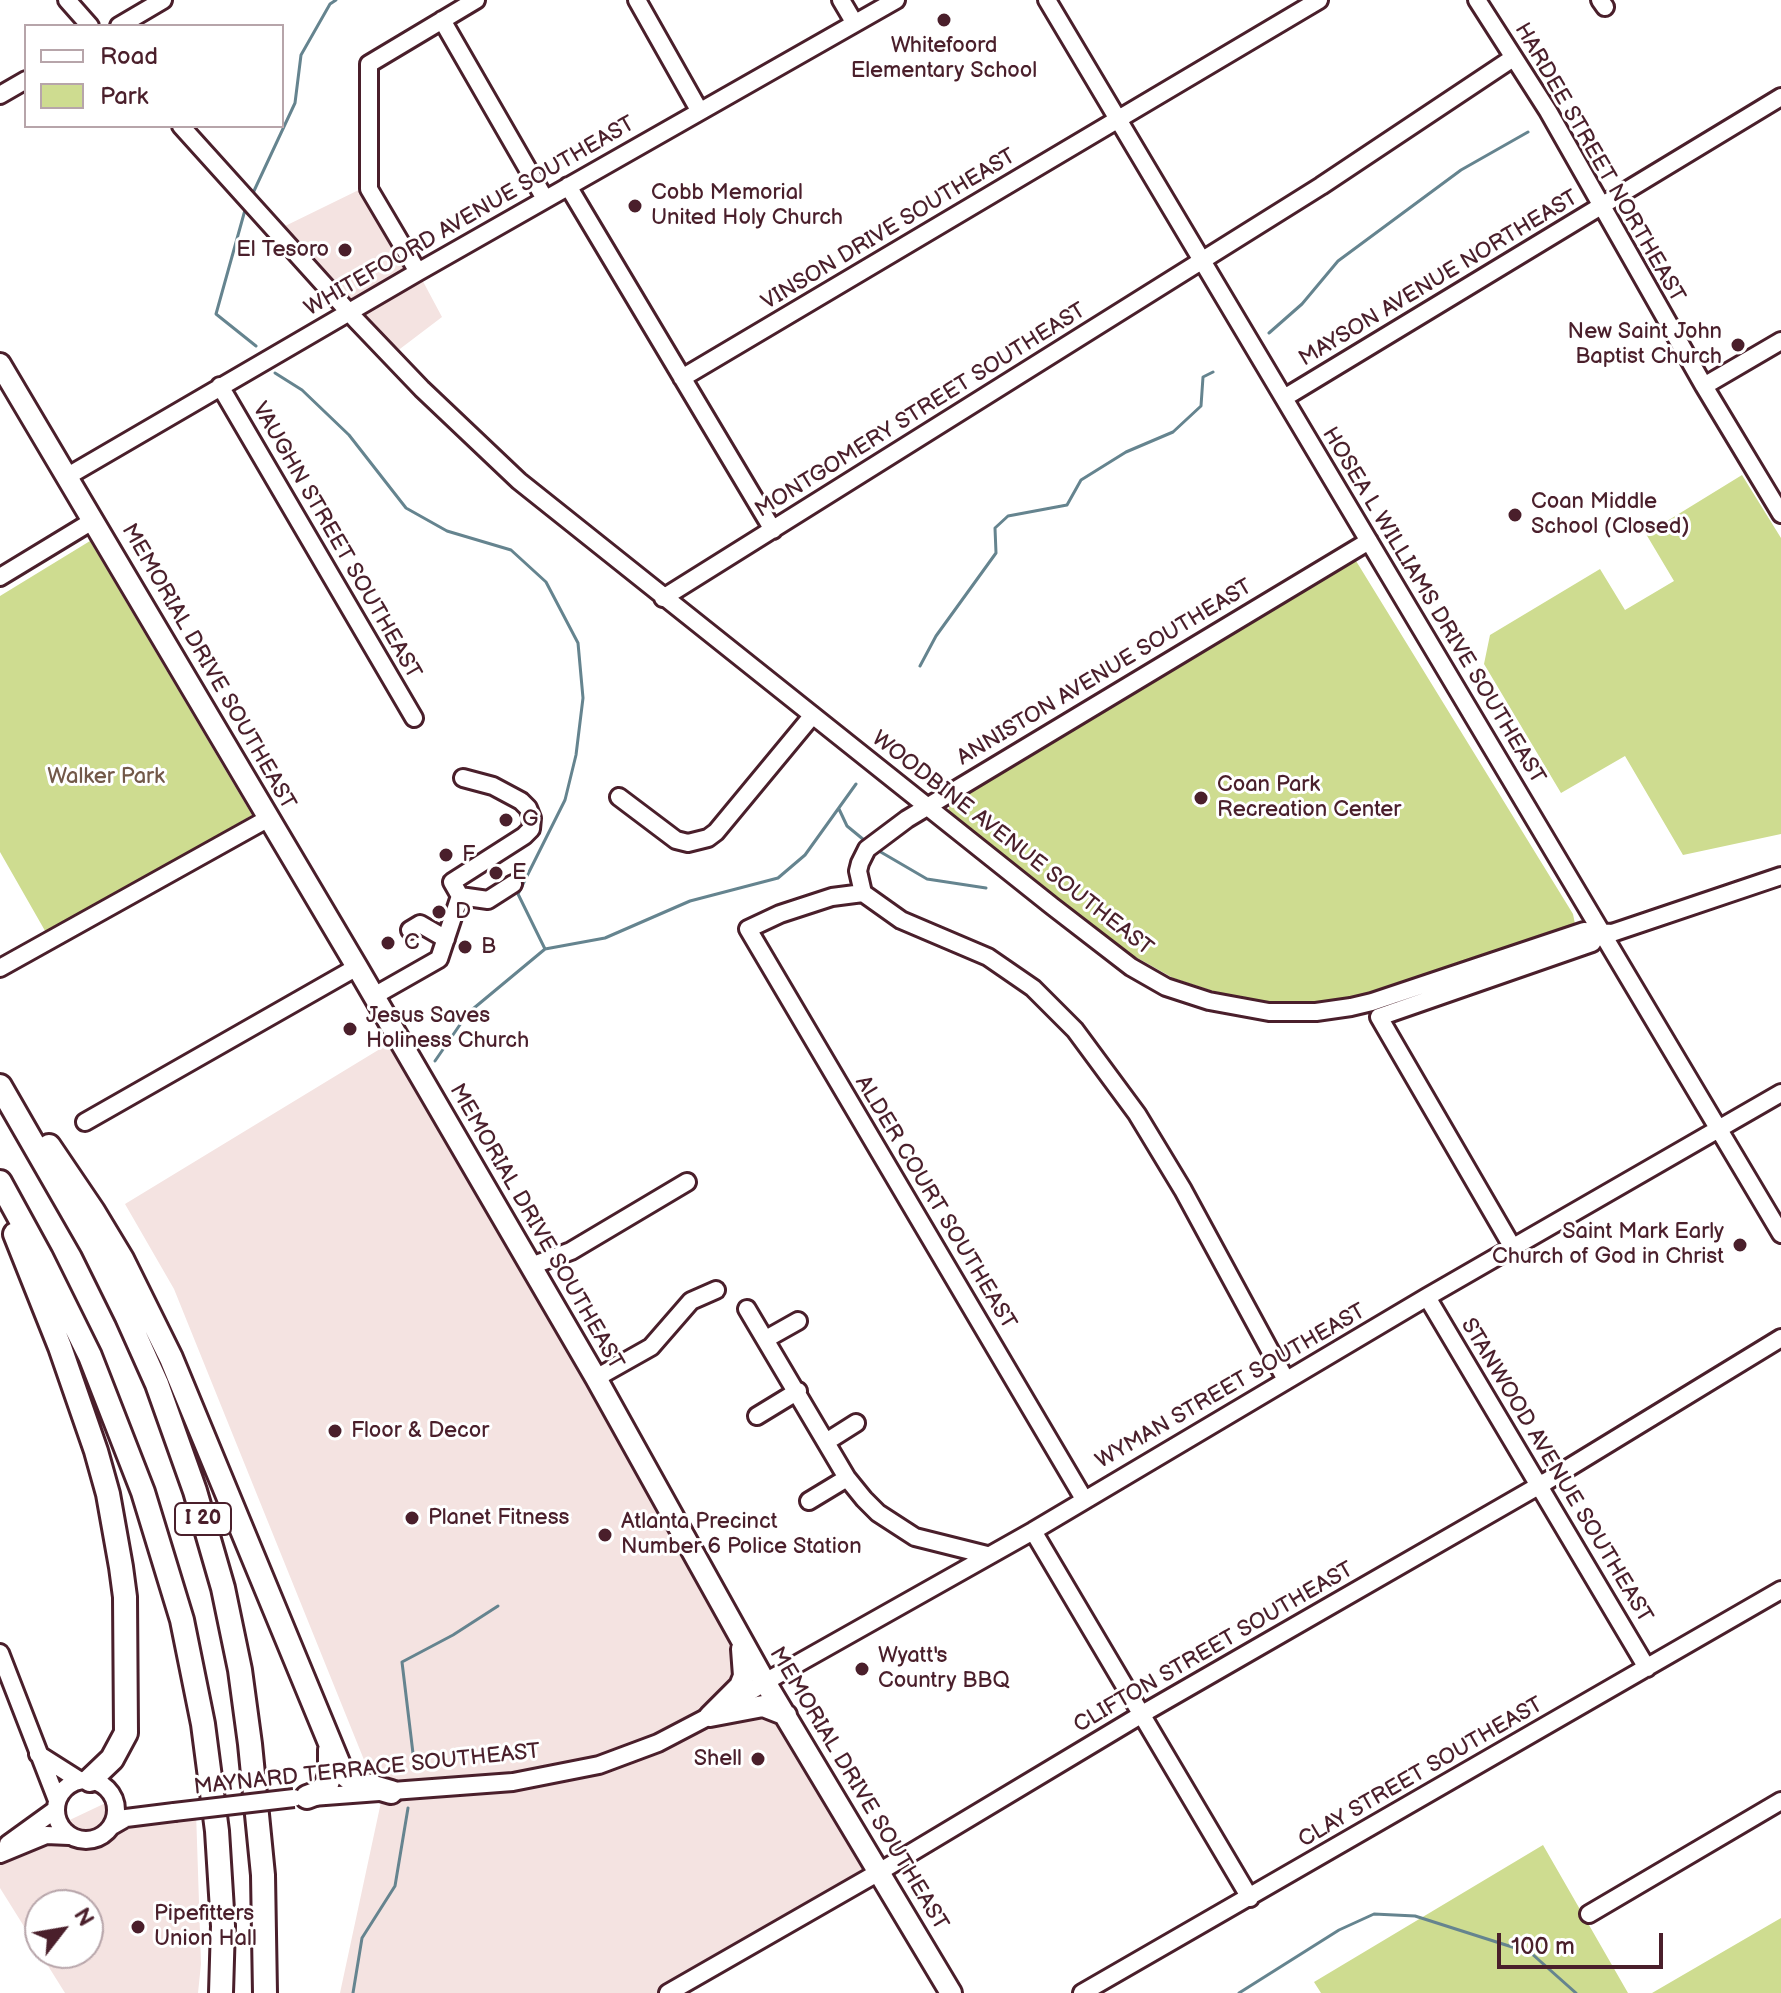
<!DOCTYPE html>
<style>
body{margin:0}
#map{position:relative;width:1781px;height:1993px;overflow:hidden;background:#fff;font-family:"Balsamiq Sans",sans-serif}
canvas{display:block}
.legend{position:absolute;left:24px;top:24px;width:260px;height:104px;box-sizing:border-box;background:#fff;border:2px solid #b7a5aa;margin:0;padding:10px 14px;list-style:none;font-size:24px;color:#4a1f2b}
.legend li{display:flex;align-items:center;gap:16px;height:40px}
.legend b{width:40px;border:2px solid #b7a5aa}
.north{position:absolute;left:24px;top:1889px;width:80px;height:80px;box-sizing:border-box;background:#fff;border:2px solid #b7a5aa;border-radius:50%;rotate:59deg;font-size:22px;font-weight:700;line-height:32px;text-align:center;color:#4a1f2b}
.north::after{content:'';display:block;margin:auto;width:28px;height:36px;background:#4a1f2b;clip-path:polygon(50% 0,100% 100%,50% 72%,0 100%)}
.scale{position:absolute;left:1497px;top:1933px;width:166px;height:36px;box-sizing:border-box;border:4px solid #4a1f2b;border-top:0;padding-left:10px;font-size:24px;line-height:28px;white-space:nowrap;color:#4a1f2b;-webkit-text-stroke:6px #fff;paint-order:stroke}
</style>
<div id="map">
<canvas width="1781" height="1993"></canvas>
<ul class="legend">
<li><b style="height:10px;background:#fff"></b>Road</li>
<li><b style="height:22px;background:#cedc90"></b>Park</li>
</ul>
<div class="north">N</div>
<div class="scale">100 m</div>
</div>
<script>
const context = document.querySelector('canvas').getContext('2d');
context.lineJoin = 'round';
function fill(path, color) { context.fillStyle = color; context.fill(path, 'evenodd'); }
const toPath = rows => new Path2D(rows.map(r => 'M' + r).join(''));
function strokePath(path, color, width, dash) { context.strokeStyle = color; context.lineWidth = width; context.lineCap = dash ? 'butt' : 'round'; context.setLineDash(dash || []); context.stroke(path); }
function label(font, color, halo, rows, align = 'center') {
  context.font = font + ' "Balsamiq Sans",sans-serif'; context.lineWidth = 6; context.setLineDash([]); context.textBaseline = 'middle'; context.strokeStyle = halo; context.fillStyle = color; for (const [text, x, y, turn = 0] of rows) {
    context.save(); context.translate(x, y); context.rotate((+turn || 0) * Math.PI / 180); context.textAlign = isNaN(turn) ? turn : align; if (halo) context.strokeText(text, 0, 0); context.fillText(text, 0, 0); context.restore();
  }
}
const built = toPath([
 [371,184,442,317,388,358,281,228],
 [398,1038,884,1871,664,1993,340,1993,381,1802,174,1289,125,1204],
 [114,1799,113,1817,196,1811,201,1964,198,1993,65,1993,40,1953,88,1953,88,1905,40,1905,40,1952,0,1888,0,1853]
]);
const green = toPath([
 [1742,475,1781,538,1781,834,1683,855,1625,756,1561,793,1484,664,1490,635,1600,569,1625,610,1674,581,1646,534],
 [90,541,252,815,48,936,0,852,0,596],
 [1353,556,1573,914,1575,924,1358,996,1316,1003,1278,1003,1237,999,1173,978,1125,951,948,812,951,800],
 [1543,1845,1628,1993,1321,1993,1314,1982],
 [1781,1918,1781,1993,1652,1993]
]);
const stream = toPath([
 [253,193,295,103,301,55,330,4,336,0],
 [245,210,216,314,256,346],
 [1269,333,1302,304,1338,261,1461,170,1528,132],
 [275,373,302,390,349,435,406,508,447,531,511,550,546,582,578,643,583,698,576,755,565,800,518,894,545,949],
 [920,666,936,636,996,553,995,528,1008,516,1067,505,1081,480,1126,452,1173,432,1201,406,1203,377,1213,372],
 [839,809,847,826,864,840],
 [879,851,927,879,986,888],
 [435,1061,468,1013,545,949,605,938,690,901,778,878,805,855,856,784],
 [415,1770,402,1662,453,1635,498,1606],
 [353,1993,362,1938,395,1886,408,1808],
 [1239,1993,1339,1930,1374,1914,1415,1916,1531,1953,1576,1993]
]);
const minor = toPath([
 [67,0,90,26],
 [637,0,699,110],
 [841,0,854,22],
 [1047,0,1781,1234],
 [1477,0,1548,111,1704,386,1781,514],
 [1600,0,1605,7],
 [442,20,545,199],
 [119,26,163,0],
 [0,95,26,80],
 [181,126,356,320,422,389,519,481,1052,906,1131,967,1166,987,1209,1001,1269,1012,1316,1012,1351,1007,1372,1002,1584,931,1612,933,1781,876],
 [568,186,773,530],
 [418,272,369,189,369,64,476,0],
 [682,378,1319,0],
 [220,386,414,718],
 [1704,386,1781,341],
 [1284,398,1781,97],
 [68,476,418,272,896,0],
 [0,577,94,520],
 [663,598,1321,186,1513,58],
 [619,797,676,840,688,843,708,838,716,832,812,716],
 [863,893,858,871,860,863,867,849,907,819,1369,541],
 [460,896,488,900,513,884],
 [410,930,420,924,446,939],
 [0,968,269,818],
 [374,996,439,959,460,896,452,882,524,836,531,829,532,818,528,808,521,801,493,786,463,778],
 [85,1122,357,967],
 [1513,1248,1379,1017,1592,943,1600,930],
 [531,1266,571,1251,687,1182],
 [1427,1297,1647,1668],
 [747,1309,847,1478,864,1499,878,1513,915,1537,987,1555],
 [766,1339,798,1321],
 [596,1378,651,1347,691,1301,716,1290],
 [757,1416,798,1391],
 [826,1442,856,1423],
 [1084,1499,748,929,780,914,832,897,863,893,901,920,988,957,1033,988,1075,1030,1137,1114,1183,1190,1286,1380],
 [809,1501,847,1478],
 [1033,1531,1250,1898],
 [0,1653,57,1800],
 [38,1754,79,1780],
 '56 1810a30 30 0 1 1 60 0a30 30 0 1 1-60 0Z',
 [312,1797,513,1782,599,1765,658,1743,723,1709,765,1682,1033,1531,1427,1297,1781,1093],
 [112,1826,126,1818,174,1812],
 [8,1844,55,1810],
 [0,1854,46,1835,69,1836],
 [1589,1914,1781,1801],
 [668,1993,879,1872,1149,1710,1547,1481,1781,1338],
 [1082,1993,1781,1590]
]);
const major = toPath([
 [0,364,357,967,596,1378,765,1682,951,1993],
 [710,1716,740,1686,744,1676,742,1649],
 [710,1716,763,1706,786,1715]
]);
const highway = toPath([
 [0,1086,92,1246,127,1317,157,1384,195,1491,223,1588,240,1670,250,1744,263,1875,265,1993],
 [49,1146,93,1211,122,1259,171,1358,342,1772,353,1781,391,1792],
 [0,1182,41,1257,90,1356,143,1492,182,1620,203,1724,217,1831,223,1926,221,1993],
 [15,1234,60,1347,96,1451,108,1494,121,1567,125,1597,126,1733,112,1759,90,1780],
 [307,1797,320,1792,327,1784,330,1775,330,1750]
]);
const minorBridge = toPath([
 [174,1812,294,1798]
]);
const markers = [
 [944,20,8,"#4a1f2b"],
 [635,206,8,"#4a1f2b"],
 [345,250,8,"#4a1f2b"],
 [1738,345,8,"#4a1f2b"],
 [1515,515,8,"#4a1f2b"],
 [1201,798,8,"#4a1f2b"],
 [506,820,8,"#4a1f2b"],
 [446,855,8,"#4a1f2b"],
 [496,873,8,"#4a1f2b"],
 [439,912,8,"#4a1f2b"],
 [388,943,8,"#4a1f2b"],
 [465,947,8,"#4a1f2b"],
 [350,1029,8,"#4a1f2b"],
 [1740,1245,8,"#4a1f2b"],
 [335,1431,8,"#4a1f2b"],
 [412,1518,8,"#4a1f2b"],
 [605,1535,8,"#4a1f2b"],
 [862,1669,8,"#4a1f2b"],
 [758,1759,8,"#4a1f2b"],
 [138,1927,8,"#4a1f2b"]
];
const shields = [
 [203,1519,56]
];
const shieldNames = [
 ["I 20",203,1519]
];
const poiNames = [
 ["Whitefoord",944,46,"center"],
 ["Elementary School",944,71,"center"],
 ["Cobb Memorial",651,193],
 ["United Holy Church",651,218],
 ["El Tesoro",329,250,"right"],
 ["New Saint John",1722,332,"right"],
 ["Baptist Church",1722,357,"right"],
 ["Coan Middle",1531,502],
 ["School (Closed)",1531,527],
 ["Coan Park",1217,785],
 ["Recreation Center",1217,810],
 ["G",522,820],
 ["F",462,855],
 ["E",512,873],
 ["D",455,912],
 ["C",404,943],
 ["B",481,947],
 ["Jesus Saves",366,1016],
 ["Holiness Church",366,1041],
 ["Saint Mark Early",1724,1232,"right"],
 ["Church of God in Christ",1724,1257,"right"],
 ["Floor & Decor",351,1431],
 ["Planet Fitness",428,1518],
 ["Atlanta Precinct",621,1522],
 ["Number 6 Police Station",621,1547],
 ["Wyatt's",878,1656],
 ["Country BBQ",878,1681],
 ["Shell",742,1759,"right"],
 ["Pipefitters",154,1914],
 ["Union Hall",154,1939]
];
const streetNames = [
 ["HARDEE STREET NORTHEAST",1599,163,60],
 ["WHITEFOORD AVENUE SOUTHEAST",470,217,-30],
 ["VINSON DRIVE SOUTHEAST",889,230,-31],
 ["MAYSON AVENUE NORTHEAST",1439,279,-31],
 ["MONTGOMERY STREET SOUTHEAST",921,411,-32],
 ["VAUGHN STREET SOUTHEAST",336,541,60],
 ["HOSEA L WILLIAMS DRIVE SOUTHEAST",1433,606,59],
 ["MEMORIAL DRIVE SOUTHEAST",208,667,60],
 ["ANNISTON AVENUE SOUTHEAST",1105,673,-31],
 ["WOODBINE AVENUE SOUTHEAST",1012,844,38],
 ["ALDER COURT SOUTHEAST",935,1203,59],
 ["MEMORIAL DRIVE SOUTHEAST",536,1227,60],
 ["WYMAN STREET SOUTHEAST",1231,1387,-30],
 ["STANWOOD AVENUE SOUTHEAST",1556,1471,59],
 ["CLIFTON STREET SOUTHEAST",1214,1648,-30],
 ["MAYNARD TERRACE SOUTHEAST",367,1770,-6],
 ["CLAY STREET SOUTHEAST",1421,1773,-30],
 ["MEMORIAL DRIVE SOUTHEAST",858,1789,59]
];
const parkNames = [
 ["Walker Park",106,777]
];
fill(built, '#f4e3e1');
fill(green, '#cedc90');
strokePath(stream, '#65848f', 3);
strokePath(minor, '#4a1f2b', 22);
strokePath(major, '#4a1f2b', 26);
strokePath(highway, '#4a1f2b', 28);
strokePath(minor, '#fff', 16);
strokePath(major, '#fff', 20);
strokePath(highway, '#fff', 22);
strokePath(minorBridge, '#4a1f2b', 22, []);
strokePath(minorBridge, '#fff', 16);
for (const [x, y, r, color] of markers) { const dot = new Path2D(); dot.arc(x, y, r, 0, 2 * Math.PI); context.fillStyle = color; context.fill(dot); strokePath(dot, '#fff', 3); }
for (const [x, y, w] of shields) { const box = new Path2D(); box.roundRect(x - w / 2, y - 16, w, 32, 6); context.fillStyle = '#fff'; context.fill(box); strokePath(box, '#4a1f2b', 2); }
label('bold 20px', '#4a1f2b', null, shieldNames);
label('22px', '#4a1f2b', '#fff', poiNames, 'left');
label('22px', '#4a1f2b', '#fff', streetNames);
label('22px', '#725849', '#fff', parkNames);
</script>
